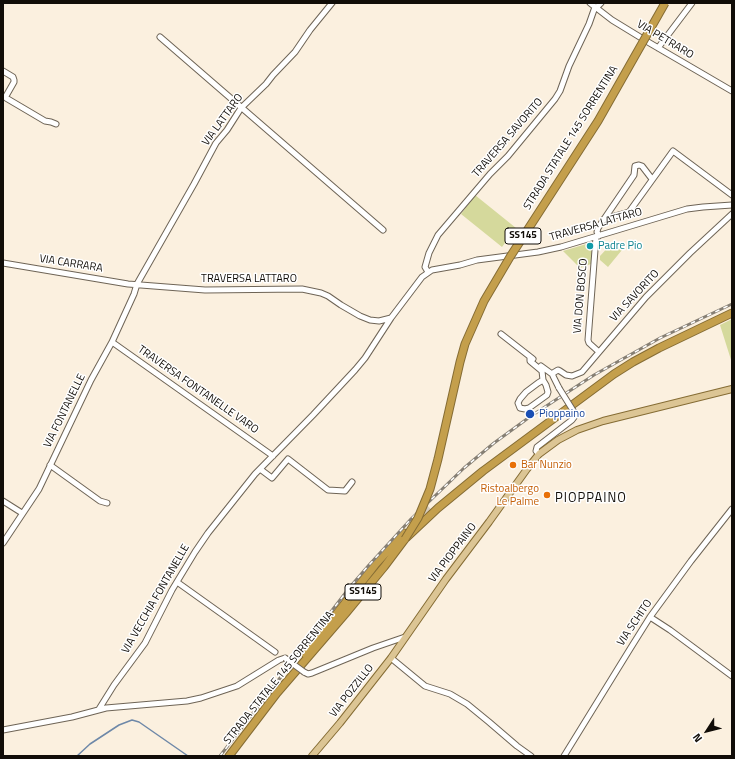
<!DOCTYPE html>
<style>
body{margin:0}
#map{position:relative;width:735px;height:759px;overflow:hidden;background:#fbf0df;font-family:"Titillium Web",sans-serif}
canvas{display:block}
.frame{position:absolute;inset:0;border:4px solid #110d08;pointer-events:none}
.north{position:absolute;left:687px;top:711px;width:40px;height:40px;-webkit-text-stroke:3px #fff;paint-order:stroke;rotate:234deg;font-size:11px;font-weight:700;line-height:16px;text-align:center;color:#110d08}
.north::after{content:'';display:block;margin:auto;width:14px;height:18px;background:#110d08;clip-path:polygon(50% 0,100% 100%,50% 72%,0 100%)}
</style>
<div id="map">
<canvas width="735" height="759"></canvas>
<div class="frame"></div>
<div class="north">N</div>
</div>
<script>
const context = document.querySelector('canvas').getContext('2d');
context.lineJoin = 'round';
function fill(path, color) { context.fillStyle = color; context.fill(path, 'evenodd'); }
const toPath = rows => new Path2D(rows.map(r => 'M' + r).join(''));
function strokePath(path, color, width, dash) { context.strokeStyle = color; context.lineWidth = width; context.lineCap = dash ? 'butt' : 'round'; context.setLineDash(dash || []); context.stroke(path); }
function label(font, color, halo, rows, align = 'center') {
  context.font = font + ' "Titillium Web",sans-serif'; context.lineWidth = 3; context.setLineDash([]); context.textBaseline = 'middle'; context.strokeStyle = halo; context.fillStyle = color; for (const [text, x, y, turn = 0] of rows) {
    context.save(); context.translate(x, y); context.rotate((+turn || 0) * Math.PI / 180); context.textAlign = isNaN(turn) ? turn : align; if (halo) context.strokeText(text, 0, 0); context.fillText(text, 0, 0); context.restore();
  }
}
const green = toPath([
 [475,195,516,228,502,247,461,214],
 [593,242,593,243,591,264,580,268,563,251],
 [613,242,622,250,608,267,600,260,600,256],
 [732,319,732,363,720,325]
]);
const stream = toPath([
 [77,756,90,744,119,725,132,720,139,722,188,756]
]);
const highwayTunnel = toPath([
 [417,520,432,506]
]);
const minor = toPath([
 [590,3,612,20,648,42,732,91],
 [596,8,601,3],
 [160,37,383,230],
 [658,48,692,3],
 [3,71,13,77,14,80,14,82,6,96,6,98,45,121,51,122,56,124],
 [604,219,629,212,673,151,732,195],
 [599,236,597,232,598,228,634,175,635,166,639,165,642,166,652,179],
 [596,237,588,340,589,343,599,352],
 [3,263,128,284,205,290,302,289,321,293,328,296,341,305,360,316,370,320,379,321,391,318,422,277,432,270,460,265,477,260,538,252,561,247,687,209,703,207,732,205],
 [428,272,425,267,429,253,438,235,490,174,508,156,555,99,560,91,569,66,589,24,595,7],
 [501,334,533,359],
 [112,342,273,456],
 [530,357,530,361,542,371,543,380,538,383,526,392,520,399,518,403,520,408,525,409,529,408,547,395,548,392,546,385,543,380],
 [541,366,552,374],
 [559,388,553,376,553,373,558,370,560,371,566,375,572,376,582,372,646,297,690,253,732,214],
 [539,454,536,451,537,447,572,420,575,416,574,412],
 [50,465,100,501,107,503],
 [260,469,272,478,288,459,328,490,345,491,352,482],
 [3,501,22,513],
 [3,543,39,489,91,380,112,342,134,294,137,284,194,184,216,143,227,130,241,108,266,84,273,75,295,52,310,30,332,3],
 [177,582,275,652],
 [650,617,670,630,732,676],
 [391,658,425,686,450,694,467,704,489,722,517,746,531,756],
 [304,672,308,674,312,673,373,648,405,637],
 [99,709,114,685,145,643,172,590,195,552,208,533,255,474,313,415,355,370,365,358,391,318],
 [3,730,72,717,106,708,187,701,201,698,237,686,279,660,285,658],
 [564,756,630,649,650,617,691,561,732,509]
]);
const major = toPath([
 [312,756,340,723,391,658,446,579,489,522,527,469,539,454,558,440,577,430,603,421,732,389]
]);
const highway = toPath([
 [305,654,375,565,404,533],
 [229,756,277,693,346,613,384,567,405,539,438,508,483,471,614,374,633,362,659,348,732,313]
]);
const rail = toPath([
 [220,756,350,587,369,565,411,519,464,468,494,443,531,416,594,375,660,338,732,304]
]);
const minorBridge = toPath([
 [559,388,574,412],
 [285,658,304,672]
]);
const highwayBridge = toPath([
 [405,539,418,518,430,489,438,459,460,362,465,344,484,301,510,257,598,121,665,3]
]);
const markers = [
 [590,246,4,"#0f9aa8"],
 [530,414,5,"#1a4fb4"],
 [513,465,4,"#e8710a"],
 [547,495,4,"#e8710a"]
];
const shields = [
 [523,236,36],
 [363,592,36]
];
const shieldNames = [
 ["SS145",523,236],
 ["SS145",363,592]
];
const streetNames = [
 ["VIA PETRARO",665,40,31],
 ["VIA LATTARO",223,120,-54],
 ["TRAVERSA SAVORITO",508,138,-49],
 ["STRADA STATALE 145 SORRENTINA",571,138,-58],
 ["TRAVERSA LATTARO",596,225,-16],
 ["VIA CARRARA",71,264,9],
 ["TRAVERSA LATTARO",249,279],
 ["VIA DON BOSCO",581,296,-85],
 ["VIA SAVORITO",635,296,-47],
 ["TRAVERSA FONTANELLE VARO",198,390,35],
 ["VIA FONTANELLE",65,411,-64],
 ["VIA PIOPPAINO",453,553,-53],
 ["VIA VECCHIA FONTANELLE",156,599,-60],
 ["VIA SCHITO",635,623,-56],
 ["STRADA STATALE 145 SORRENTINA",279,678,-51],
 ["VIA POZZILLO",352,691,-52]
];
const cultureNames = [
 ["Padre Pio",598,246]
];
const transitNames = [
 ["Pioppaino",539,414]
];
const foodNames = [
 ["Bar Nunzio",521,465],
 ["Ristoalbergo",539,489,"right"],
 ["Le Palme",539,502,"right"]
];
const quarterNames = [
 ["PIOPPAINO",591,499]
];
fill(green, '#d5d99c');
strokePath(stream, '#6e88a8', 1.5);
strokePath(highwayTunnel, '#d8cebf', 7, [7, 3.5]);
strokePath(minor, '#6e6456', 7);
strokePath(major, '#856c34', 8);
strokePath(highway, '#856c34', 9);
strokePath(minor, '#fff', 5);
strokePath(major, '#dcc594', 6);
strokePath(highway, '#c49f4c', 7);
strokePath(rail, '#867f74', 3);
strokePath(rail, '#fff', 1.5, [4.5]);
strokePath(minorBridge, '#6e6456', 7, []);
strokePath(highwayBridge, '#856c34', 9, []);
strokePath(minorBridge, '#fff', 5);
strokePath(highwayBridge, '#c49f4c', 7);
for (const [x, y, r, color] of markers) { const dot = new Path2D(); dot.arc(x, y, r, 0, 2 * Math.PI); context.fillStyle = color; context.fill(dot); strokePath(dot, '#fff', 1.5); }
for (const [x, y, w] of shields) { const box = new Path2D(); box.roundRect(x - w / 2, y - 8, w, 16, 3); context.fillStyle = '#fff'; context.fill(box); strokePath(box, '#110d08', 1); }
label('bold 10px', '#110d08', null, shieldNames);
label('11px', '#110d08', '#fff', streetNames);
label('11px', '#0d838f', '#fff', cultureNames, 'left');
label('11px', '#164399', '#fff', transitNames, 'left');
label('11px', '#c56008', '#fff', foodNames, 'left');
context.letterSpacing = '1px';
label('13px', '#110d08', '#fff', quarterNames);
context.letterSpacing = '0px';
</script>
